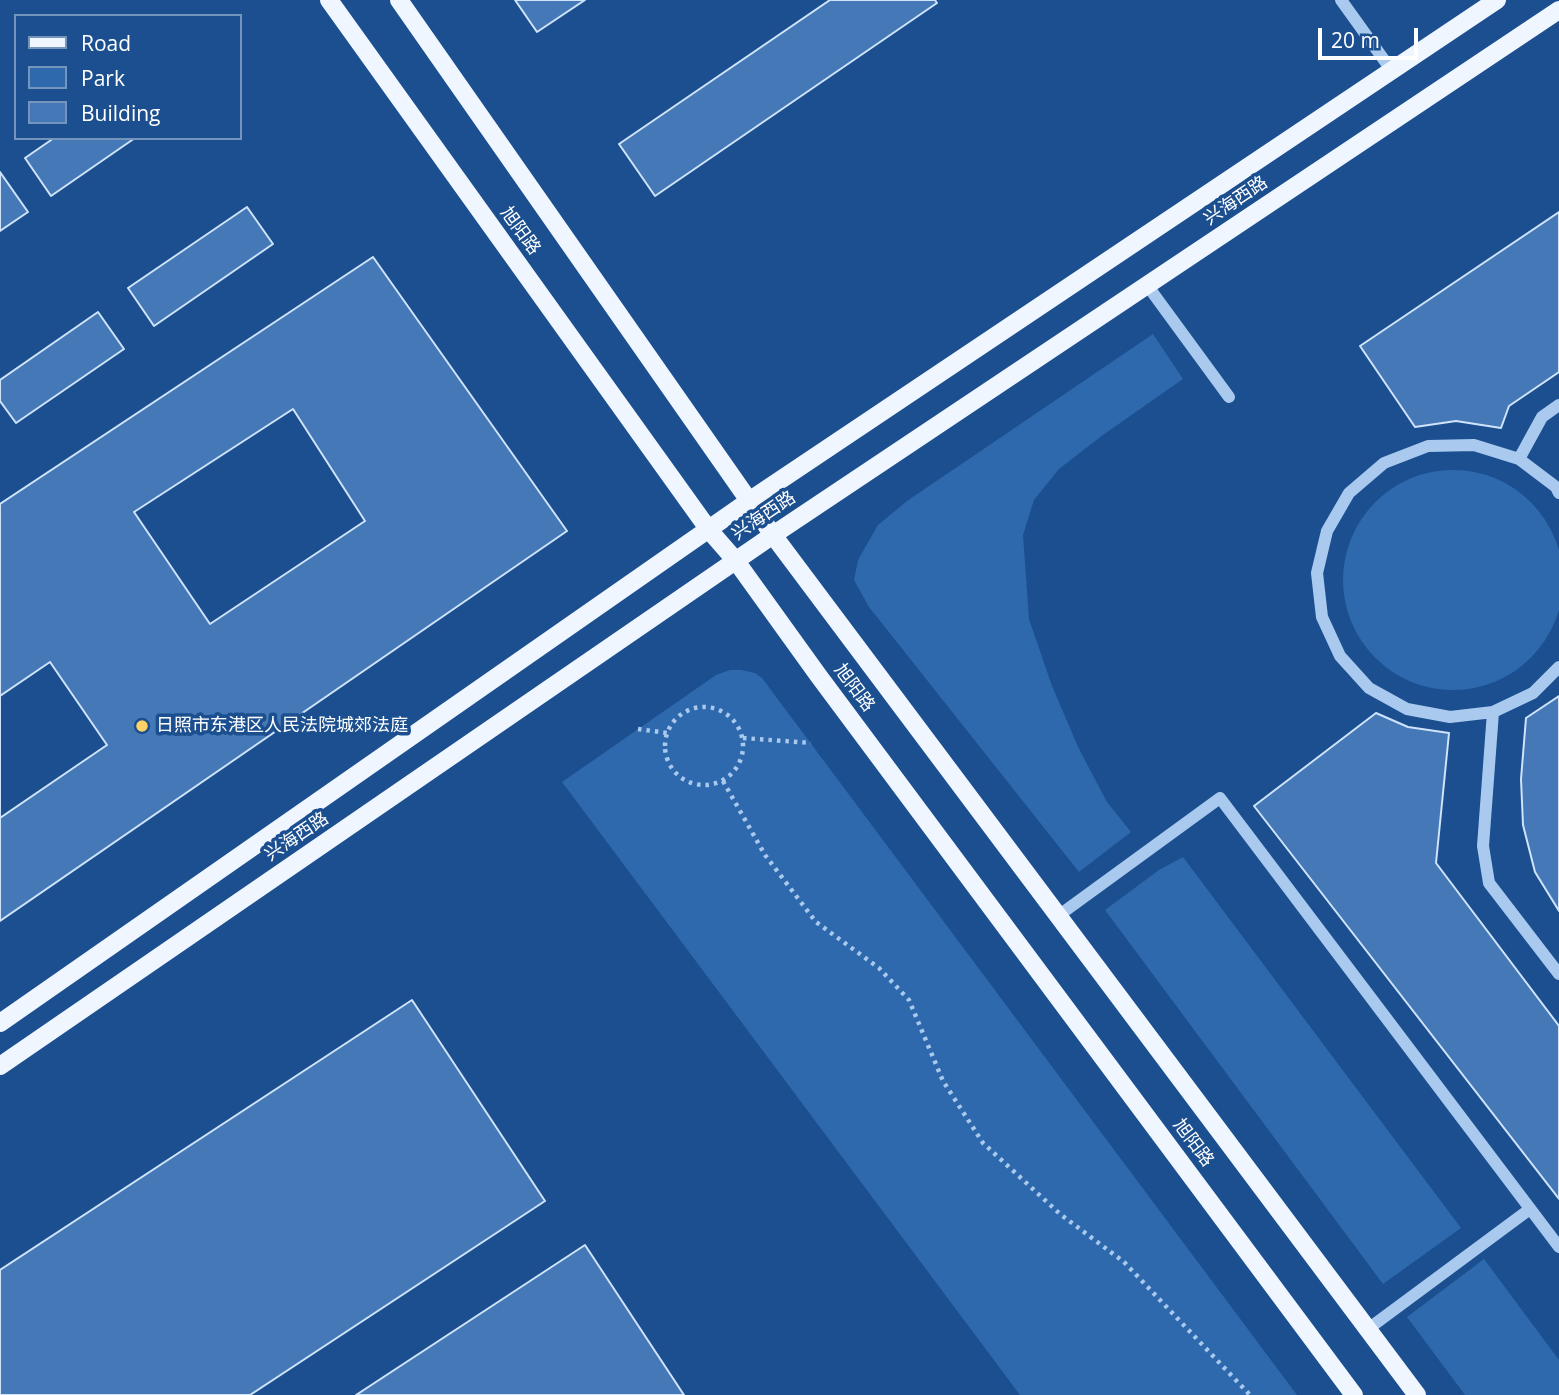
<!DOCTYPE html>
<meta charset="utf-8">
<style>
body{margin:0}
#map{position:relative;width:1559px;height:1395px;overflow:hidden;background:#1b4f8f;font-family:"Open Sans",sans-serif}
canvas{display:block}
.legend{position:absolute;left:14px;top:14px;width:228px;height:126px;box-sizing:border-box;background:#1b4f8f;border:2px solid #7695bc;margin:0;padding:9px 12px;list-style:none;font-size:21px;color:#fff}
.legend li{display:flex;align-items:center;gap:14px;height:35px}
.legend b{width:35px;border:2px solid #7695bc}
.scale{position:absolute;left:1318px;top:28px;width:100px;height:32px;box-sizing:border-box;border:4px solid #fff;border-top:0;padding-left:9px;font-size:21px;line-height:24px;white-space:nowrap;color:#fff;-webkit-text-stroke:5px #1b4f8f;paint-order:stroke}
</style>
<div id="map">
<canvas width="1559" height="1395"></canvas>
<ul class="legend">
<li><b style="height:9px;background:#f0f6ff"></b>Road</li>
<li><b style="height:19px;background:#2e69ad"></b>Park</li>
<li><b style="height:19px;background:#4478b7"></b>Building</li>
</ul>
<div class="scale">20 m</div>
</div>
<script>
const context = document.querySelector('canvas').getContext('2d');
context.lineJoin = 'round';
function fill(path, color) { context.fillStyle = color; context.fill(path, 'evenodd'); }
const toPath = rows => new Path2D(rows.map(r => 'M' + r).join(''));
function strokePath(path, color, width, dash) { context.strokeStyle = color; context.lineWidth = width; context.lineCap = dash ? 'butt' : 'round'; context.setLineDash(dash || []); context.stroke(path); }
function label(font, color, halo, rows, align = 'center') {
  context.font = font + ' "Open Sans","Noto Sans SC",sans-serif'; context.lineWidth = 7; context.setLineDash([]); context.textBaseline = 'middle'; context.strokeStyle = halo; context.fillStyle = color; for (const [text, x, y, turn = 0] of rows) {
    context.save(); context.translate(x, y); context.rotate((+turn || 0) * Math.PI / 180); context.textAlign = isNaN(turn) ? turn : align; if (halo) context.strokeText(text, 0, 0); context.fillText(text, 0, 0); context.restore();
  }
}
const green = toPath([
 [1153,334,1183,379,1103,435,1059,469,1034,500,1023,535,1029,619,1052,686,1079,749,1107,802,1131,832,1079,872,869,607,854,580,858,560,878,525,907,501],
 '1343 580a110 110 0 1 1 220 0a110 110 0 1 1-220 0Z',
 [730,670,741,670,755,673,762,678,1297,1395,1020,1395,562,782,716,675],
 [1183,857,1461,1228,1383,1284,1105,910,1159,870],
 [1484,1259,1559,1360,1559,1395,1465,1395,1407,1317]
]);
const building = toPath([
 [515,0,585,0,537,32,515,0],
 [830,0,935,0,937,3,655,196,619,144,830,0],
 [54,138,135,138,51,196,25,158,54,138],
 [0,172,28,212,0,231,0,172],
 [247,207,273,244,154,326,128,288,247,207],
 [1559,212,1559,372,1509,406,1501,428,1456,421,1415,427,1360,346,1559,212],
 [373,257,567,531,0,921,0,504,373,257],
 [98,312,124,349,16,423,0,401,0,380,98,312],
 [293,409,365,521,210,624,134,512,293,409],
 [50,662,107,745,0,818,0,696,50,662],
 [1559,696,1559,911,1535,872,1523,825,1521,779,1526,718,1559,696],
 [1376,713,1408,727,1449,733,1436,863,1559,1026,1559,1199,1254,806,1376,713],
 [412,1000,545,1201,250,1395,0,1395,0,1270,412,1000],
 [585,1245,684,1395,356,1395,585,1245]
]);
const path = toPath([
 '665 746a39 39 0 1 1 78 0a39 39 0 1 1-78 0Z',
 [638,729,667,733],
 [743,738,811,743],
 [723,781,765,855,816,922,879,968,909,1000,943,1081,983,1143,1060,1214,1124,1262,1250,1395]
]);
const minor = toPath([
 [1341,0,1392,71],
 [1147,285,1229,397],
 [1519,459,1542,417,1559,405],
 [1559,493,1556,487,1519,459,1474,445,1428,446,1384,463,1349,493,1327,531,1317,573,1322,617,1340,656,1369,688,1407,709,1450,717,1493,712,1533,693,1559,667],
 [1493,712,1483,846,1489,883,1559,974],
 [1058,916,1220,798,1559,1247],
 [1368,1329,1530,1209]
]);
const major = toPath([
 [329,0,709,530,736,561,818,675,1354,1395],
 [399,0,773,535,1417,1395],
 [0,1023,749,501,1497,0],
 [0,1066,773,535,1559,10]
]);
const markers = [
 [142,726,7,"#ffd166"]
];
const streetNames = [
 ["兴海西路",1236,201,-34],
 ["旭阳路",520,231,54],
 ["兴海西路",764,516,-34],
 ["旭阳路",854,688,53],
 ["兴海西路",297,837,-34],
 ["旭阳路",1193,1143,53]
];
const poiNames = [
 ["日照市东港区人民法院城郊法庭",156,726]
];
fill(green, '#2e69ad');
fill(building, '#4478b7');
strokePath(building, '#cfe3fa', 2);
strokePath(path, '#a9c9ee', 4.5, [3.5, 5]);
strokePath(minor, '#a9c9ee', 12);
strokePath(major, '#f0f6ff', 18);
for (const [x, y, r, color] of markers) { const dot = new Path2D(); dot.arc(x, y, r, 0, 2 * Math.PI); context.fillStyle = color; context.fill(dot); strokePath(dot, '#1b4f8f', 2.5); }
label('18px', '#fff', '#1b4f8f', streetNames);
label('18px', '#fff', '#1b4f8f', poiNames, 'left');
</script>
